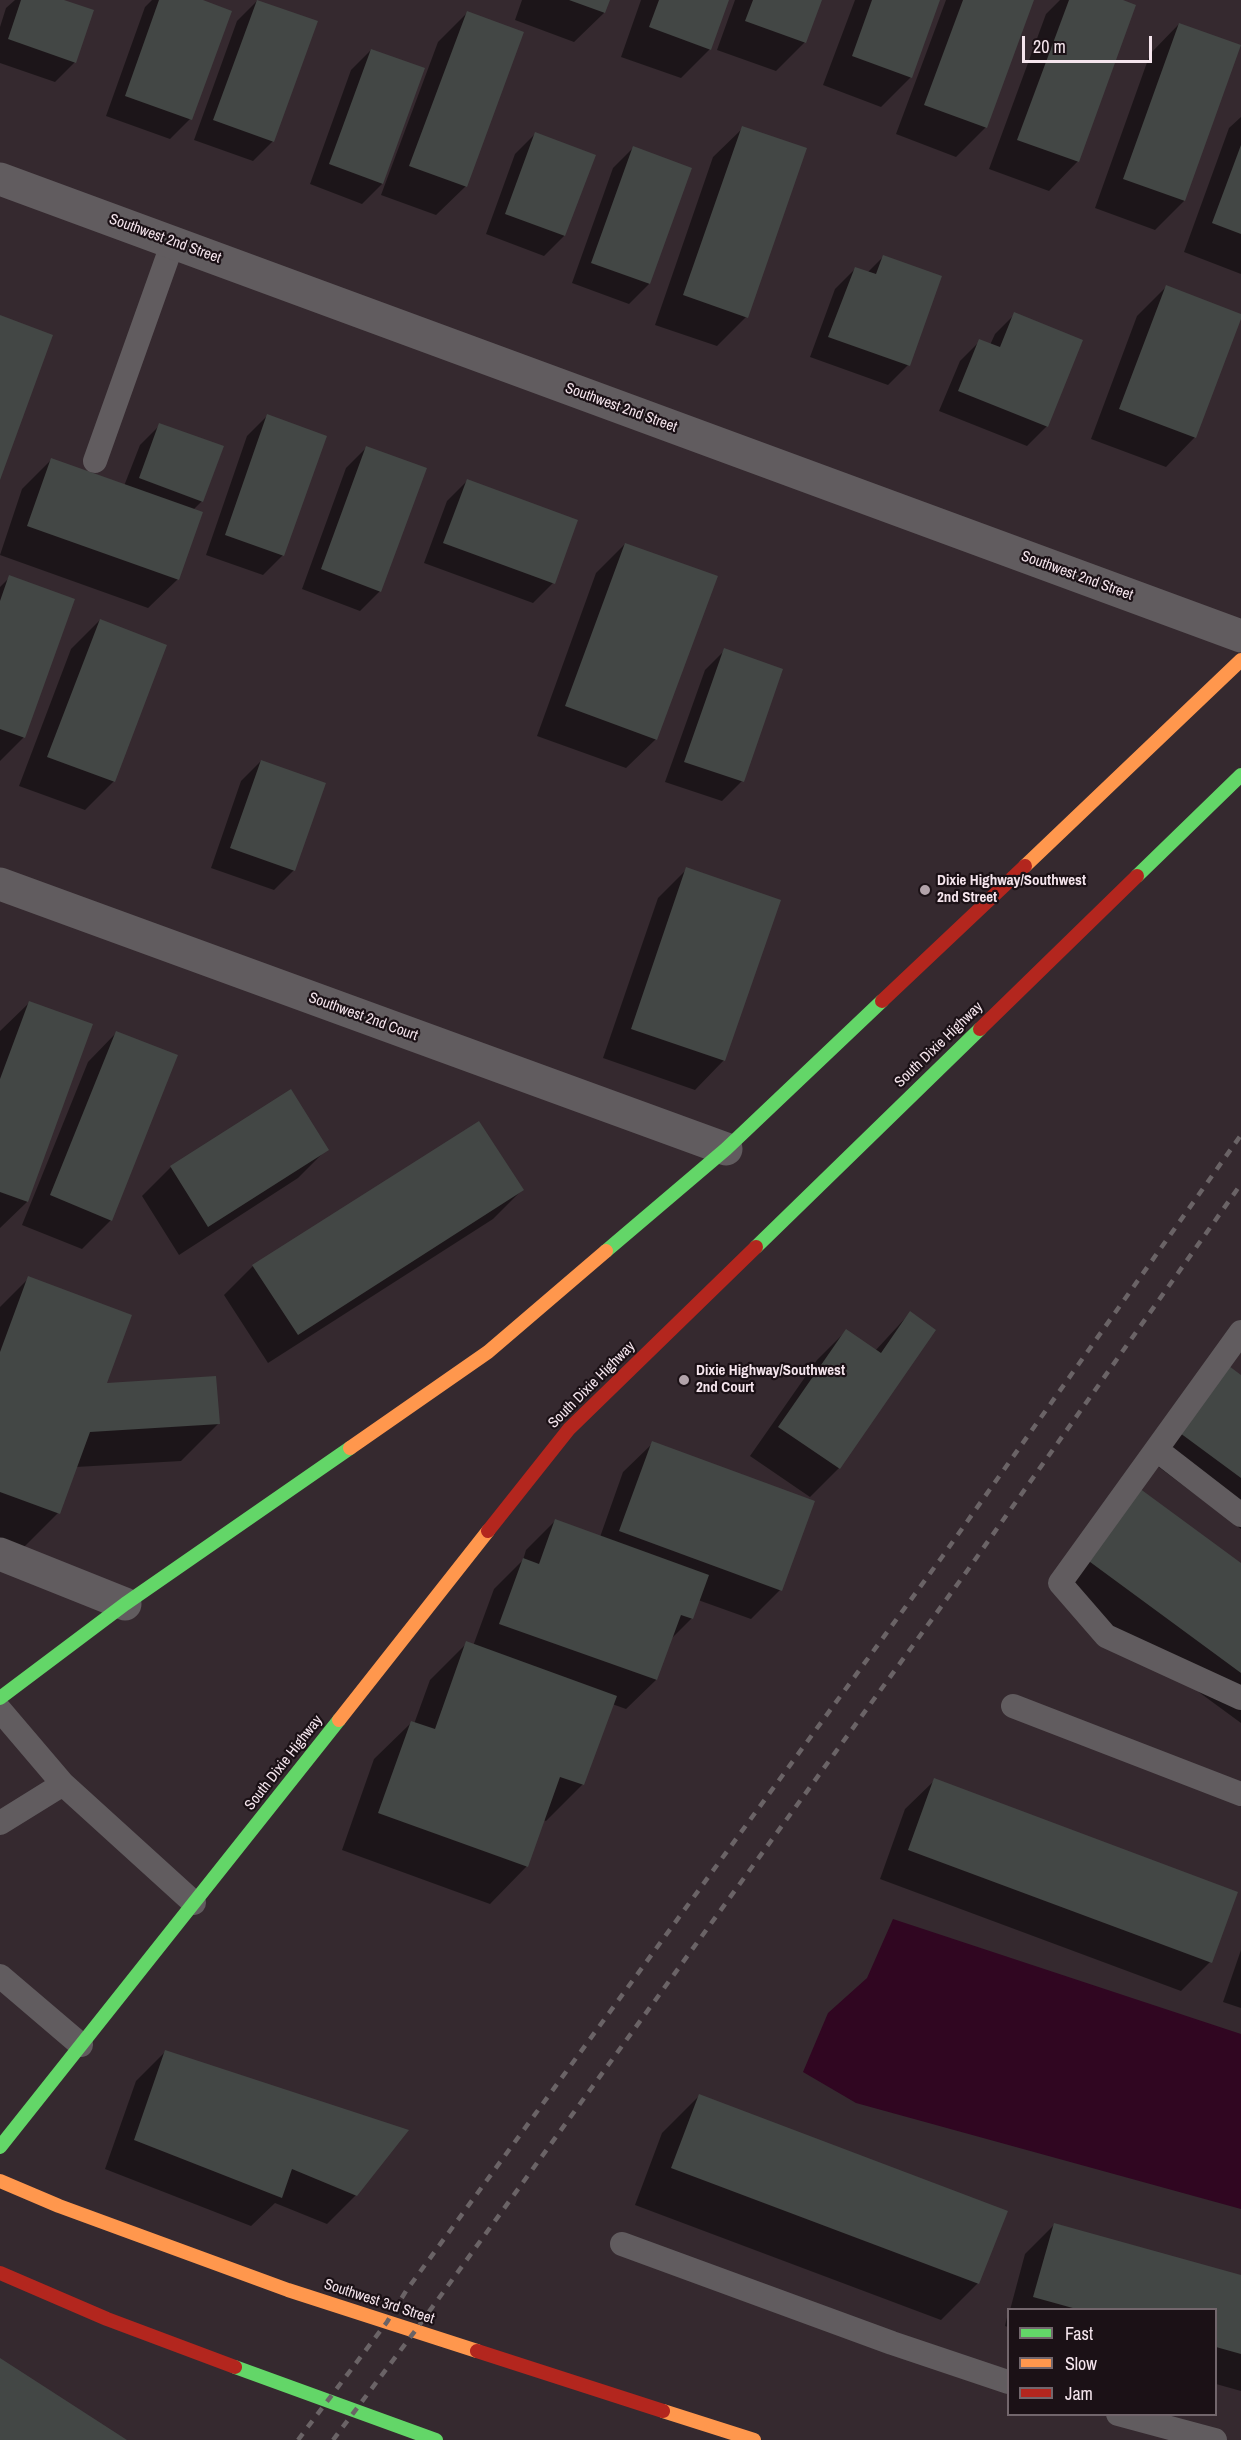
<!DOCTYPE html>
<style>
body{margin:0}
#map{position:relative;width:1241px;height:2440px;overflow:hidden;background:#35292f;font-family:"Archivo Narrow",sans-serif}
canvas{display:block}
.legend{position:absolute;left:1007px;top:2308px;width:210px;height:108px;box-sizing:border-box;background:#1b1116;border:2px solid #72666c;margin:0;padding:8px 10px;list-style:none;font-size:18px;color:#f5e5ed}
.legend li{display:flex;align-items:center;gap:12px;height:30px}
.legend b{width:30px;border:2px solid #72666c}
.scale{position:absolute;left:1022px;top:36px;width:130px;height:27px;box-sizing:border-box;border:3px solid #f5e5ed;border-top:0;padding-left:8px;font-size:18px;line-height:21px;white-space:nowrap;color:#f5e5ed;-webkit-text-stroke:4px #1b1116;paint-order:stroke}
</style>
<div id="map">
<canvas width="1241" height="2440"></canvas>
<ul class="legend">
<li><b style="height:8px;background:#63d668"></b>Fast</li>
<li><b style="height:8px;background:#ff974d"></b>Slow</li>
<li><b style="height:8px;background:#b3261e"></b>Jam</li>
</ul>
<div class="scale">20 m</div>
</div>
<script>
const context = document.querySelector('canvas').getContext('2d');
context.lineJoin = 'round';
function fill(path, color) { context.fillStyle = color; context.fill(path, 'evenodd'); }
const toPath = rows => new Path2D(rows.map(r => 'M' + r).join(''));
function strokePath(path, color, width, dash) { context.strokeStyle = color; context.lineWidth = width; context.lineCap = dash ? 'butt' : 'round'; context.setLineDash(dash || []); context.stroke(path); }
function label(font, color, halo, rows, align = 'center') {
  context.font = font + ' "Archivo Narrow",sans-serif'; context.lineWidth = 4.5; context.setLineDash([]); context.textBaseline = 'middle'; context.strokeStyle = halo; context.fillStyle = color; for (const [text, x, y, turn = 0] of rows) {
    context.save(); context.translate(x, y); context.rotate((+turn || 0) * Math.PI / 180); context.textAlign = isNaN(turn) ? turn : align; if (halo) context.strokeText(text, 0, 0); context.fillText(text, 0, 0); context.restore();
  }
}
const water = toPath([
 [893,1919,1241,2034,1241,2209,856,2103,803,2072,828,2013,867,1978]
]);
const shadow = toPath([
 [15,0,59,0,75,62,55,82,0,63,0,27,6,8],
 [152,0,199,0,190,119,170,139,106,116,145,7],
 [522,0,608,0,604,13,574,42,515,20],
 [641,0,727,0,710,49,681,78,621,57],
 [735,0,820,0,805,42,776,71,717,50],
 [855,0,939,0,910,78,881,107,823,85],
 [946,0,1033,0,986,127,956,157,896,134],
 [1060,0,1118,0,1078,161,1049,191,989,169,1046,14],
 [257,1,273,141,253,161,194,140,237,21],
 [467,13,466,186,436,215,381,195,438,42],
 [1179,24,1184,201,1155,230,1095,208,1150,54],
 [371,50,382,184,362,204,310,184,351,70],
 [1241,117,1241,274,1184,252,1229,128],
 [743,128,746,317,717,346,655,325,713,157],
 [535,134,594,156,564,236,544,256,486,234,515,154],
 [633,148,690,169,649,284,629,304,572,283,613,168],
 [883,257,940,277,908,365,888,385,810,357,835,289,855,269,867,273],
 [1166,287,1195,437,1166,467,1091,439,1137,316],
 [1015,314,1047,426,1027,446,939,411,960,361,980,341,990,345,995,334],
 [267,416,283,555,263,575,206,555,247,436],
 [160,425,202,501,193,510,178,579,148,608,0,555,22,489,51,460,124,486,140,445],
 [366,448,380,591,360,611,302,589,346,468],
 [467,481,553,583,533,603,424,563,447,501],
 [625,544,656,739,626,768,537,736,596,573],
 [10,577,24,737,0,761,0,587],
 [100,620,114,781,85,810,19,786,71,649],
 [725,650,742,781,722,801,665,782,705,670],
 [261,761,294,870,274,890,211,868,241,781],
 [687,869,724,1060,695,1090,603,1058,658,898],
 [29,1003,91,1025,27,1202,0,1228,0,1031],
 [117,1032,111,1220,82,1249,22,1225,88,1062],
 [327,1149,298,1178,179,1255,142,1196,171,1167],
 [522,1190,493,1219,268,1363,224,1295,253,1266],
 [29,1278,105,1385,218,1424,181,1461,76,1467,58,1513,21,1550,0,1542,0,1307],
 [910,1313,839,1468,810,1497,750,1456,817,1360,846,1331,875,1351],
 [1241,1377,1241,1529,1152,1462],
 [653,1443,780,1590,751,1619,698,1600,692,1618,670,1640,656,1680,626,1709,612,1704,583,1784,546,1821,543,1820,526,1867,490,1904,342,1850,374,1759,411,1723,414,1724,430,1680,467,1643,473,1646,494,1589,523,1560,526,1550,555,1521,600,1537,623,1472],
 [1110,1519,1241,1565,1241,1723,1058,1589],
 [935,1780,1210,1962,1181,1991,880,1879,905,1809],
 [1241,1950,1241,2008,1223,2002],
 [165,2052,356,2195,327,2224,275,2203,251,2226,105,2169,136,2081],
 [699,2096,978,2283,941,2320,635,2205,662,2133],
 [1054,2225,1241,2277,1241,2391,1216,2384,1216,2310,1010,2310,1025,2254],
 [1008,2313,1008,2327,1005,2326]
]);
const building = toPath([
 [21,0,64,0,94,10,76,63,8,39],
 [159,0,203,0,232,11,192,120,125,96],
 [257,0,318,21,274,142,213,120],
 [569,0,610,0,605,13],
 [659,0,729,0,711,50,649,27],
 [753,0,822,0,806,43,745,21],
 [872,0,940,0,912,78,852,56],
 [963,0,1034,0,987,128,924,105],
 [1069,0,1123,0,1136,5,1079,162,1017,140],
 [467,11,524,32,467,187,409,166],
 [1179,23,1241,45,1185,201,1123,179],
 [371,49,425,68,383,184,329,164],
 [742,126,807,148,748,318,683,295],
 [535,132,596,155,565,236,505,214],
 [1241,145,1241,234,1212,223],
 [633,146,692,168,650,284,591,263],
 [883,255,942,276,910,366,828,337,855,267,876,274],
 [1166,285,1241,314,1241,319,1196,438,1119,409],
 [1014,312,1083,340,1048,427,958,391,979,339,1000,347],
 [0,315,53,335,0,480],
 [267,414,327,436,284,556,225,535],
 [159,423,224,446,203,502,139,478],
 [366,446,427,468,381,592,321,569],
 [51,458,203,512,179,580,27,526],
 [467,479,578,520,555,584,443,543],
 [625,543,718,576,657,740,565,706],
 [9,575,75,599,25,738,0,729,0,601],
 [100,619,167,645,115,782,47,757],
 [724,648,783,669,744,782,684,762],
 [261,760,326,783,295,871,230,848],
 [686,867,781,900,725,1061,631,1029],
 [29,1001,93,1024,28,1202,0,1192,0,1079],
 [116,1031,178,1055,112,1221,50,1195],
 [291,1089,329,1150,208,1227,170,1166],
 [479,1121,524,1190,298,1335,252,1265],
 [28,1276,132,1315,107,1383,216,1376,220,1424,90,1432,60,1514,0,1492,0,1352],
 [910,1311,936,1330,840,1469,778,1427,846,1329,881,1353],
 [1229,1366,1241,1375,1241,1478,1180,1433],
 [652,1441,815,1501,782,1591,619,1531],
 [1139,1488,1241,1563,1241,1673,1086,1559],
 [555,1519,709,1575,693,1619,681,1615,657,1680,499,1624,523,1558,539,1564],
 [466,1641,617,1696,584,1785,560,1777,528,1867,378,1813,411,1721,435,1729],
 [934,1778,1238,1892,1212,1963,908,1850],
 [165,2050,409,2130,357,2196,292,2169,282,2198,134,2140],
 [699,2094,1008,2211,979,2284,671,2168],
 [1054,2223,1241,2275,1241,2354,1216,2347,1216,2310,1080,2310,1033,2297],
 [0,2358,127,2440,0,2440]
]);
const lane = toPath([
 [95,461,173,242],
 [1241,1332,1060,1583,1106,1636,1241,1698],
 [1157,1450,1241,1515],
 [1013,1706,1241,1794],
 [0,1710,63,1784,0,1823],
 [63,1784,194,1903],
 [0,1976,81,2045],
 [622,2244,892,2343,1008,2382],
 [1118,2414,1215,2440]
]);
const street = toPath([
 [0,179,1241,636],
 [0,884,726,1149],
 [0,1554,125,1604]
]);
const fast = toPath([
 [1137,876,1241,775],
 [756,1247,980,1029],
 [606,1251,726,1149,882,1001],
 [0,1698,125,1604,350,1448],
 [0,2147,339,1720],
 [235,2367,436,2440]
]);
const slow = toPath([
 [1025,866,1241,660],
 [350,1448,488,1352,606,1251],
 [339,1720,488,1531],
 [0,2181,59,2206,288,2290,477,2351],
 [663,2411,754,2440]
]);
const jam = toPath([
 [882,1001,1025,866],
 [980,1029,1137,876],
 [488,1531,569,1429,756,1247],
 [0,2273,107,2319,235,2367],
 [477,2351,663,2411]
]);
const rail = toPath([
 [298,2440,387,2322,406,2291,942,1557,1241,1135],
 [333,2440,415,2331,967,1571,1241,1184]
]);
const markers = [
 [925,890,6,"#b2a3aa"],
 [684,1380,6,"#b2a3aa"]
];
const streetNames = [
 ["Southwest 2nd Street",165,239,20],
 ["Southwest 2nd Street",621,408,20],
 ["Southwest 2nd Street",1077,576,20],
 ["Southwest 2nd Court",363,1017,20],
 ["South Dixie Highway",939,1045,-44],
 ["South Dixie Highway",592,1385,-45],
 ["South Dixie Highway",284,1763,-52],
 ["Southwest 3rd Street",379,2302,18]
];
const poiNames = [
 ["Dixie Highway/Southwest",937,881],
 ["2nd Street",937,898],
 ["Dixie Highway/Southwest",696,1371],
 ["2nd Court",696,1388]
];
fill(water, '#300621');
fill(shadow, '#0007');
fill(building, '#434745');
strokePath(lane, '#615c5f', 24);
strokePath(street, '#615c5f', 33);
strokePath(fast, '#63d668', 14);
strokePath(slow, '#ff974d', 14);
strokePath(jam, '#b3261e', 14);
strokePath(rail, '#6a6366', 4.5, [8, 8]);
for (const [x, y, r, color] of markers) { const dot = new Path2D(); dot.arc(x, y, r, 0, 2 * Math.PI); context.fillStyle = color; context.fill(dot); strokePath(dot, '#1b1116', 2); }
label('15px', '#f5e5ed', '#1b1116', streetNames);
label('bold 15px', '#f5e5ed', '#1b1116', poiNames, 'left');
</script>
